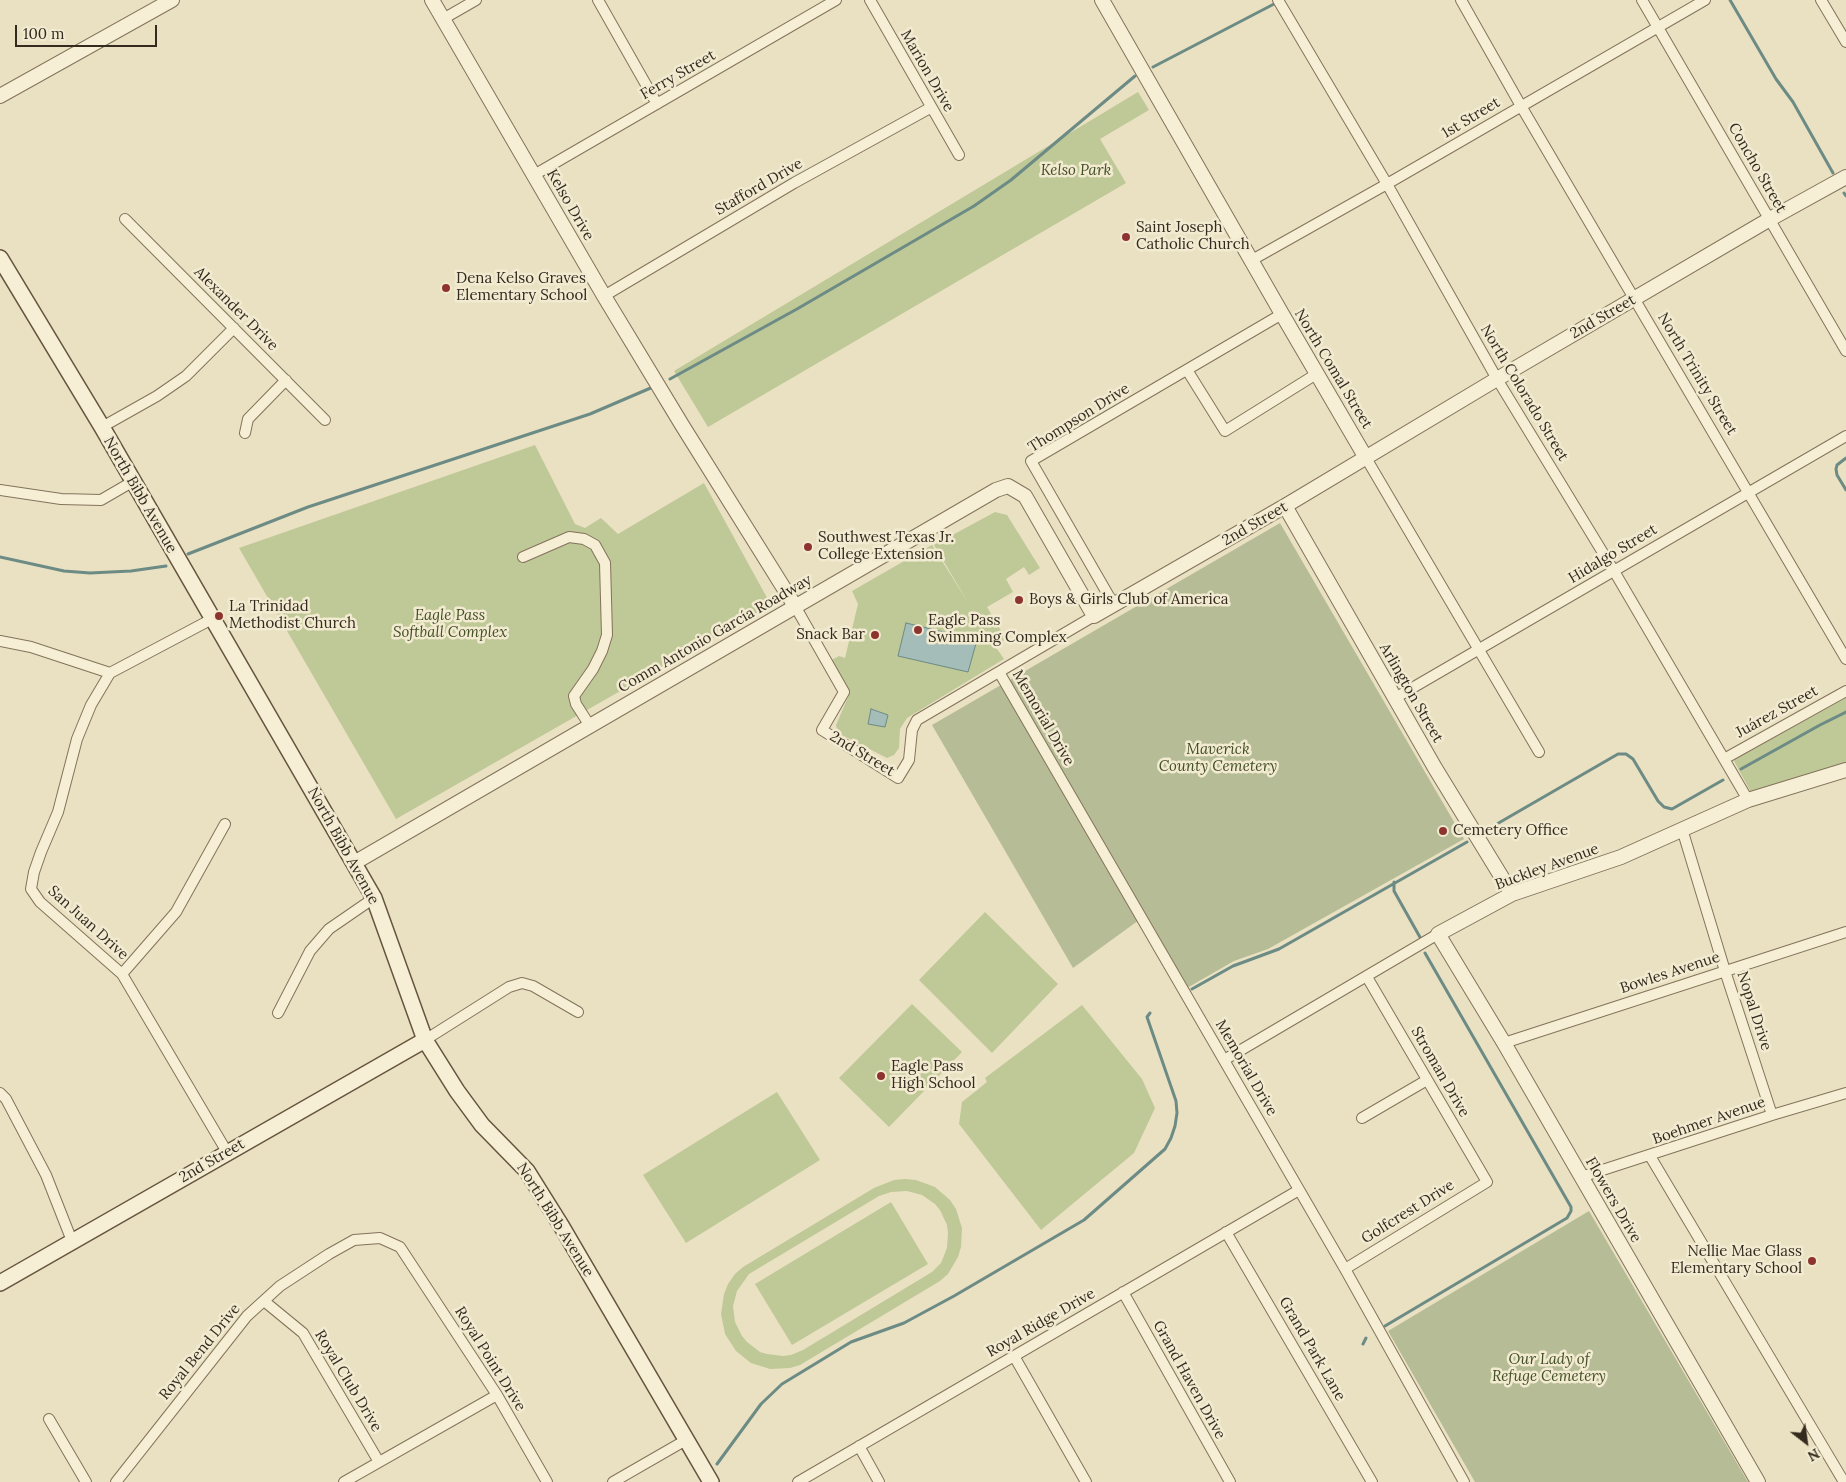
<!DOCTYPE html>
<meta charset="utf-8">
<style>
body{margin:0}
#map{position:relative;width:1846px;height:1482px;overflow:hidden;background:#eae1c2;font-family:Lora,serif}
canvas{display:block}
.north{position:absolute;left:1781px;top:1417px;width:50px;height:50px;-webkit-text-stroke:4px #f2ebd1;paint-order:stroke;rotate:150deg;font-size:14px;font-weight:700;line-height:20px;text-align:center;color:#342a1e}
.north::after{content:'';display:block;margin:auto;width:18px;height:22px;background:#342a1e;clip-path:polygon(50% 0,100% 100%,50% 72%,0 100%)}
.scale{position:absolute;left:15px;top:25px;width:142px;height:22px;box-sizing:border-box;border:2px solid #342a1e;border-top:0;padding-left:6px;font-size:15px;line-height:18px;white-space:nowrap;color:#342a1e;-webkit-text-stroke:4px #f2ebd1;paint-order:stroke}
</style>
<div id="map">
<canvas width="1846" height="1482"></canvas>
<div class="north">N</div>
<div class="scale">100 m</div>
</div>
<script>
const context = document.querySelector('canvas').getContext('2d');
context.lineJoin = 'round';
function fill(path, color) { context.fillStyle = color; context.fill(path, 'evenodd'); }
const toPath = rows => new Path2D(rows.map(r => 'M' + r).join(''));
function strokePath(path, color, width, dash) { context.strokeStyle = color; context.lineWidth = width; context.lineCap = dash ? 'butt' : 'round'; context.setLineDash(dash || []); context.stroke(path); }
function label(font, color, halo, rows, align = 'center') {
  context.font = font + ' Lora,serif'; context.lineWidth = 5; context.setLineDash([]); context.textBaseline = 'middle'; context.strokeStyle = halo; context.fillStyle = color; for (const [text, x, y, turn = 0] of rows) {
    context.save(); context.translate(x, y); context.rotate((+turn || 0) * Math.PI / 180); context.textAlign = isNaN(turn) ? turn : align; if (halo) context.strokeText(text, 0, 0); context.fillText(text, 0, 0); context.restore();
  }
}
const green = toPath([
 [1138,92,1149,110,1100,139,1126,183,708,427,674,371],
 [535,445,575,524,585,528,601,518,618,534,704,483,771,605,396,819,239,548],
 [995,512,1007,515,1040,568,1029,575,1024,567,1006,579,1013,592,987,607,1006,639,995,646,1004,659,907,718,900,729,899,748,894,755,887,758,838,733,836,725,849,695,830,661,839,656,845,658,858,604,852,591,932,545,969,604,934,545],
 [1846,695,1846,767,1753,796,1734,761,1735,757],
 [985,912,1058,984,992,1053,919,980],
 [912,1004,962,1052,889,1127,839,1078],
 [1082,1005,1142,1079,1155,1108,1134,1153,1041,1230,959,1124,962,1102,987,1082,985,1078],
 [777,1092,820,1160,686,1243,643,1175],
 [905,1179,916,1180,935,1187,950,1200,956,1209,962,1228,961,1247,958,1257,948,1274,940,1281,800,1365,790,1368,770,1369,751,1363,736,1351,725,1334,721,1314,724,1294,728,1284,735,1274,743,1267,874,1188,894,1180],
 [907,1191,922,1195,935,1204,940,1210,947,1225,948,1233,947,1248,941,1263,932,1272,803,1350,791,1355,783,1356,767,1354,760,1352,747,1342,742,1336,735,1322,733,1306,737,1291,749,1274,879,1196,891,1192],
 [891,1202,928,1264,792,1345,755,1284]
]);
const cemetery = toPath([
 [1280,523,1464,839,1268,949,1234,961,1187,988,1146,915,1073,968,932,725],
 [1589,1211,1748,1482,1475,1482,1388,1331]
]);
const water = toPath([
 [906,623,977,640,968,672,898,656,906,623],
 [871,709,888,715,885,727,868,724,871,709]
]);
const stream = toPath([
 [1730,0,1776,79,1793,102,1833,173],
 [1153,67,1274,4],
 [1844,193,1846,196],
 [670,379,797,309,974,206,1011,180,1135,76],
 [1846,458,1837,465,1836,469,1837,475,1846,490],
 [188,554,308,507,590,414,653,387],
 [0,557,64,571,90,573,131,571,166,566],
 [1741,769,1820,725,1846,712],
 [1483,832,1618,754,1626,754,1633,759,1658,801,1664,807,1672,809,1723,780],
 [1394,882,1394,891,1421,939],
 [1192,989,1233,966,1279,949,1467,842],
 [1385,1326,1567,1218,1571,1211,1571,1207,1425,953],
 [1363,1344,1366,1338],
 [717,1464,761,1404,782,1384,851,1342,904,1323,954,1296,1084,1220,1165,1149,1171,1138,1175,1126,1177,1113,1176,1101,1147,1017,1150,1013]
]);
const minor = toPath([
 [598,0,657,104],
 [870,0,959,155],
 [1278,0,1387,184,1497,379,1614,571,1748,800],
 [1461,0,1521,106,1846,659],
 [1642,0,1846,351],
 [1821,0,1846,42],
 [443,19,476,0],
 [534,175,836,0],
 [125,219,325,420],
 [1252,260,1387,184,1705,0],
 [604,296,794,183,930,108],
 [1187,370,1225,431,1318,373],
 [102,427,157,396,186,376,234,328],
 [245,433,248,419,286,380],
 [1366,458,1539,752],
 [0,490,61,499,101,500,132,482],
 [523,557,569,537,584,539,595,545,605,563,607,635,602,651,593,669,574,696,576,704,590,726],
 [1114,605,1031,461,1282,314],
 [795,606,844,692,822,730,898,778,909,760,912,730,917,720,1094,616],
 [0,641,31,647,110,673,212,619],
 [999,672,1345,1269,1464,1482],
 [110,673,91,705,77,739,58,812,41,852,34,872,31,889,40,902,122,974,227,1152],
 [1395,698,1846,436],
 [1724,759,1846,691],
 [1682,829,1725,971,1772,1115],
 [122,974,176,912,225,824],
 [278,1013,310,951,329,929,374,898],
 [425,1040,509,987,522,983,533,986,578,1012],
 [1504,1043,1846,932],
 [1224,1060,1438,934],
 [0,1093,6,1099,46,1175,72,1241],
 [1362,1118,1427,1080],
 [1650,1156,1844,1482],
 [1581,1177,1772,1115,1846,1093],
 [1226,1232,1372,1482],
 [1345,1269,1487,1182,1367,977],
 [1123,1292,1230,1482],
 [264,1301,303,1333,379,1462],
 [1014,1356,1086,1482],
 [49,1419,86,1482],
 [859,1446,879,1482],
 [116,1482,247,1316,280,1286,329,1254,354,1240,380,1238,400,1247,497,1395,547,1482],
 [344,1482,497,1395],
 [613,1482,686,1440],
 [798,1482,1299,1190]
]);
const tertiary = toPath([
 [432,0,604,296,682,425,795,606],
 [1102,0,1282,314,1366,458],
 [0,96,172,0],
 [1285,506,1435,768,1512,894],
 [354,863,996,490,1008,486,1025,496,1094,616,1285,506,1497,379,1770,219,1846,177],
 [1758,1482,1504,1043,1438,934,1512,894,1621,857,1748,800,1846,770]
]);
const secondary = toPath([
 [0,258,102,427,374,898,425,1040,457,1091,482,1125,527,1171,562,1227,711,1482],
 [0,1283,425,1040]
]);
const markers = [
 [1126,237,5,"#8e342f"],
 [446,288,5,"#8e342f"],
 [808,547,5,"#8e342f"],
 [1019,600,5,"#8e342f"],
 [219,616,5,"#8e342f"],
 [918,630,5,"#8e342f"],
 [875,635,5,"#8e342f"],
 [1443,831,5,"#8e342f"],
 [881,1076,5,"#8e342f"],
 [1812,1261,5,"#8e342f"]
];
const streetNames = [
 ["Marion Drive",927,71,60],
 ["Ferry Street",678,75,-30],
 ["1st Street",1471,118,-31],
 ["Concho Street",1757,168,60],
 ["Stafford Drive",759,187,-30],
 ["Kelso Drive",570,205,60],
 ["Alexander Drive",236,309,45],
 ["2nd Street",1603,317,-30],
 ["North Comal Street",1333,369,59],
 ["North Trinity Street",1697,374,59],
 ["North Colorado Street",1524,393,59],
 ["Thompson Drive",1079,418,-32],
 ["North Bibb Avenue",140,495,60],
 ["2nd Street",1255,524,-30],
 ["Hidalgo Street",1613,554,-31],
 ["Comm Antonio García Roadway",715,634,-30],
 ["Arlington Street",1411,693,60],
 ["Juárez Street",1777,712,-29],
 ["Memorial Drive",1043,718,60],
 ["2nd Street",862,754,31],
 ["North Bibb Avenue",343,846,61],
 ["Buckley Avenue",1547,867,-20],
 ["San Juan Drive",88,923,42],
 ["Bowles Avenue",1670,973,-18],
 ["Nopal Drive",1754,1011,72],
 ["Memorial Drive",1246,1068,60],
 ["Stroman Drive",1440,1072,60],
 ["Boehmer Avenue",1709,1121,-19],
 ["2nd Street",212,1161,-30],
 ["Flowers Drive",1613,1200,60],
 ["Golfcrest Drive",1408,1212,-32],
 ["North Bibb Avenue",555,1220,58],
 ["Royal Ridge Drive",1041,1323,-30],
 ["Grand Park Lane",1312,1349,60],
 ["Royal Bend Drive",200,1352,-51],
 ["Royal Point Drive",490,1359,58],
 ["Grand Haven Drive",1189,1380,61],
 ["Royal Club Drive",348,1381,59]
];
const parkNames = [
 ["Kelso Park",1076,171],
 ["Eagle Pass",450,616],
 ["Softball Complex",450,633],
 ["Maverick",1218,750],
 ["County Cemetery",1218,767],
 ["Our Lady of",1549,1360],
 ["Refuge Cemetery",1549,1377]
];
const poiNames = [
 ["Saint Joseph",1136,228],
 ["Catholic Church",1136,245],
 ["Dena Kelso Graves",456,279],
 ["Elementary School",456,296],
 ["Southwest Texas Jr.",818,538],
 ["College Extension",818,555],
 ["Boys & Girls Club of America",1029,600],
 ["La Trinidad",229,607],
 ["Methodist Church",229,624],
 ["Eagle Pass",928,621],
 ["Swimming Complex",928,638],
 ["Snack Bar",865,635,"right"],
 ["Cemetery Office",1453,831],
 ["Eagle Pass",891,1067],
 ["High School",891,1084],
 ["Nellie Mae Glass",1802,1252,"right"],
 ["Elementary School",1802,1269,"right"]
];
fill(green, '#bfc897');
fill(cemetery, '#b6bd96');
fill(water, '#a4bdb8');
strokePath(water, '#6c8b85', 1);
strokePath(stream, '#6c8b85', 3);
strokePath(minor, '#83735b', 12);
strokePath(tertiary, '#83735b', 16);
strokePath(secondary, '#65543e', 18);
strokePath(minor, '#f6eed5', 10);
strokePath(tertiary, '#f6eed5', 14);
strokePath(secondary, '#f6eed5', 15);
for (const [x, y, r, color] of markers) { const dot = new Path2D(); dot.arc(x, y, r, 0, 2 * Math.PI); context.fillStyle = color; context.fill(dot); strokePath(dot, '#f2ebd1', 2); }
label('15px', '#342a1e', '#f2ebd1', streetNames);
label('italic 15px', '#424f26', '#f2ebd1', parkNames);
label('15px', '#342a1e', '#f2ebd1', poiNames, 'left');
</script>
